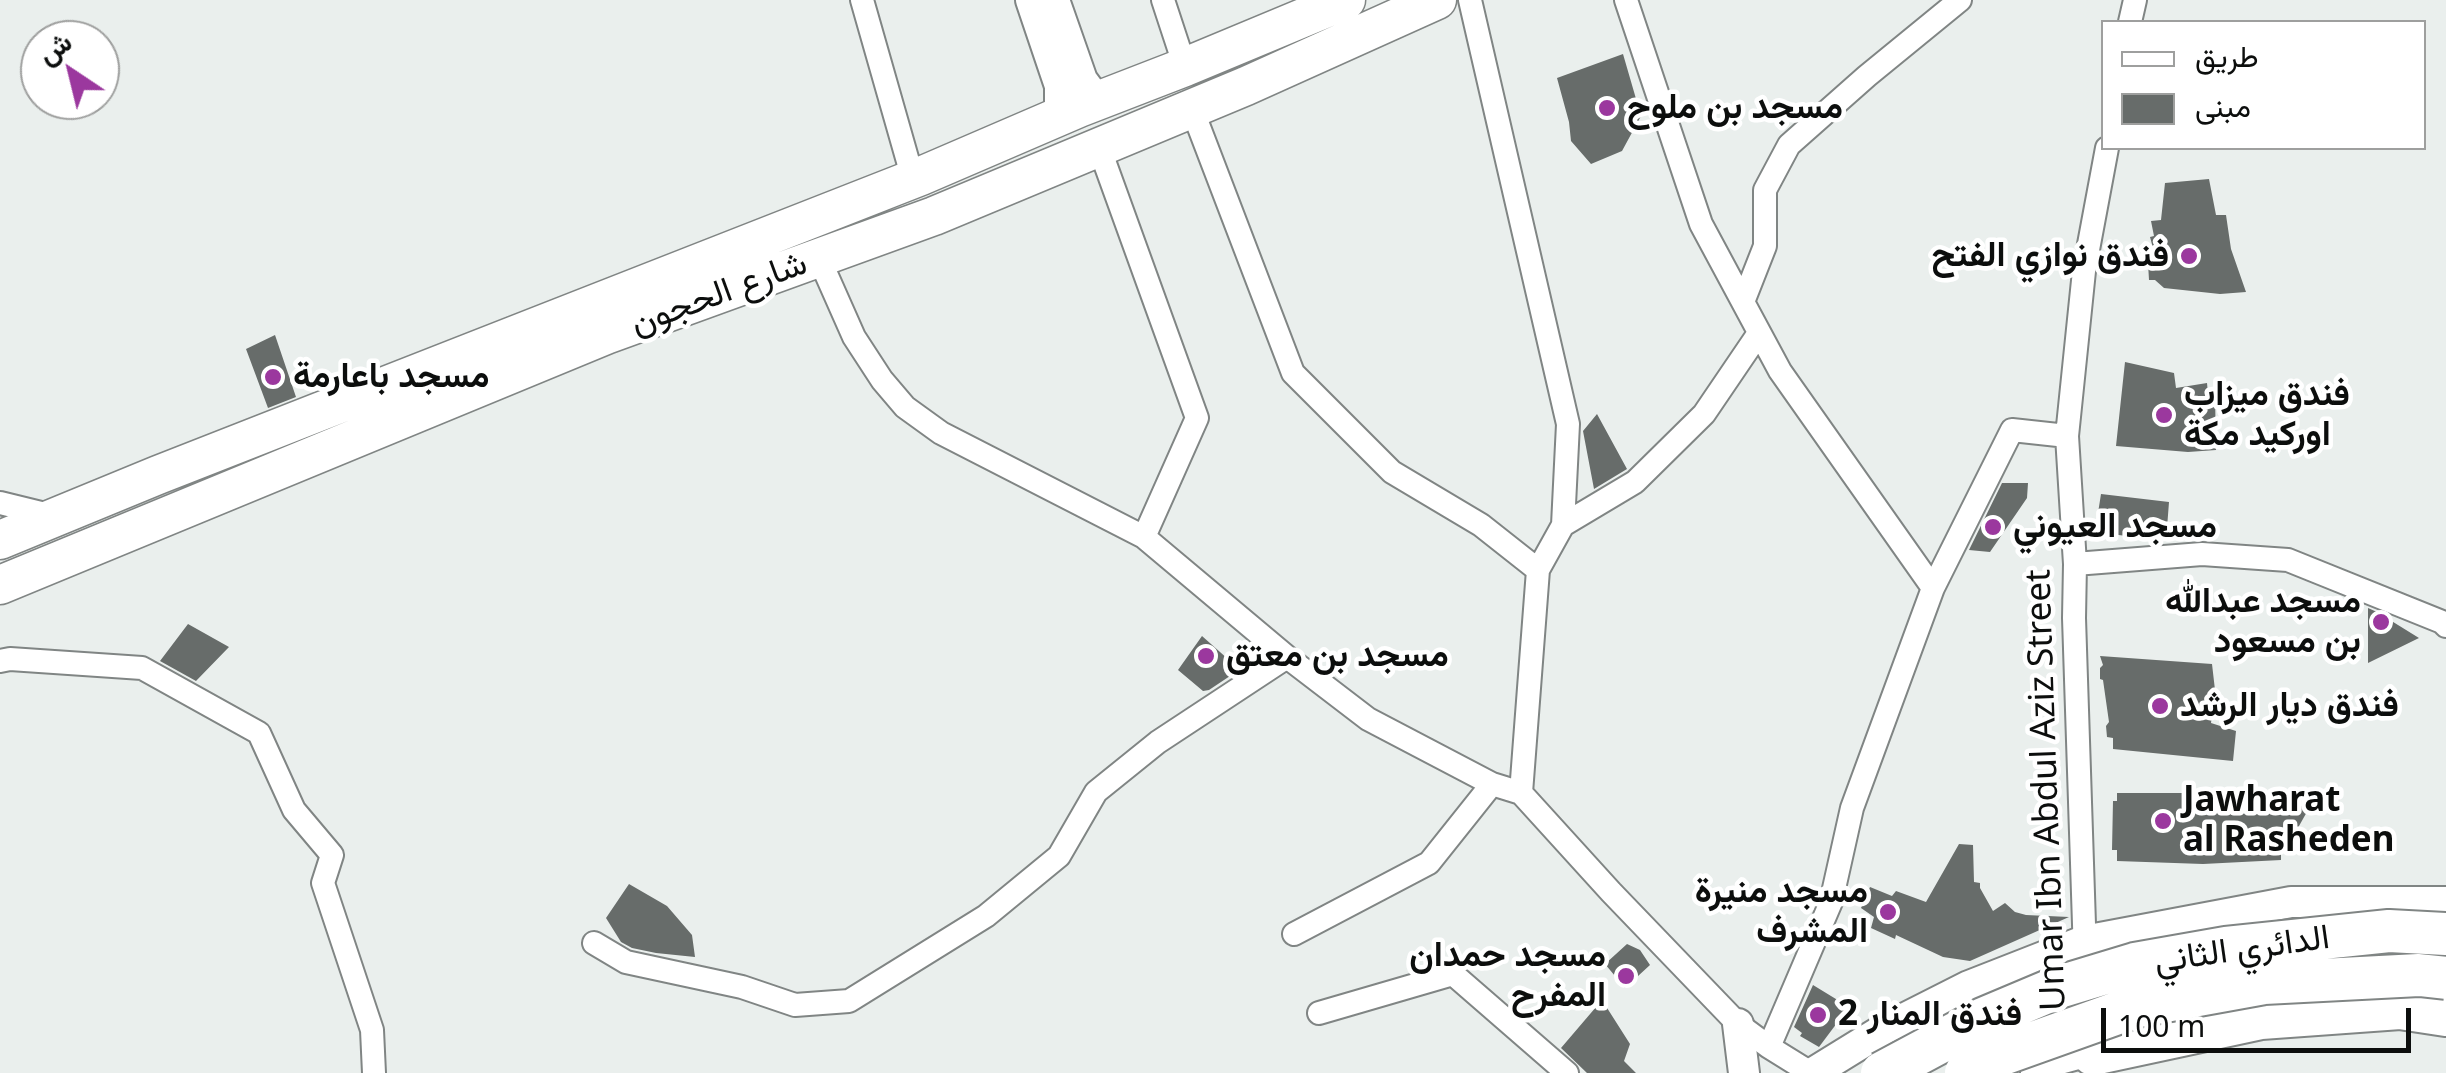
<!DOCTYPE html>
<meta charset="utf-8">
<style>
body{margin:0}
#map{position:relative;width:2446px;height:1073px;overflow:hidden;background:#eaefed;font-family:"Noto Sans",Vazirmatn,sans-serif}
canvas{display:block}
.legend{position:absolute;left:2101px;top:20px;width:325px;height:130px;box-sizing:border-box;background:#fff;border:2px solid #9e9f9e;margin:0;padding:12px 18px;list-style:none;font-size:30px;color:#0c0e0d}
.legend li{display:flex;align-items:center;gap:20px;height:50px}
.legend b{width:50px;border:2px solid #9e9f9e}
.north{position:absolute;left:20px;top:20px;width:100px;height:100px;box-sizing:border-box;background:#fff;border:2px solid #9e9f9e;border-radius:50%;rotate:325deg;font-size:28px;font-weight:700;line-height:40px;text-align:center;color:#0c0e0d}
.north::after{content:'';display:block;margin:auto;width:35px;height:45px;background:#9b389e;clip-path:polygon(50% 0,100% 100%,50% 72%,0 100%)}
.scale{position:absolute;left:2101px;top:1008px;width:310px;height:45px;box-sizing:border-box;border:5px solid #0c0e0d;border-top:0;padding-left:12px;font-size:30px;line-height:35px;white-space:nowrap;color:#0c0e0d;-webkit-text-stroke:8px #fff;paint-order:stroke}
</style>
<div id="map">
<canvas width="2446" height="1073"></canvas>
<ul class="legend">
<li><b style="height:12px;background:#fff"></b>طريق</li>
<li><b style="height:28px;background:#676c6a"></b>مبنى</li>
</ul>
<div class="north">ش</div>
<div class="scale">100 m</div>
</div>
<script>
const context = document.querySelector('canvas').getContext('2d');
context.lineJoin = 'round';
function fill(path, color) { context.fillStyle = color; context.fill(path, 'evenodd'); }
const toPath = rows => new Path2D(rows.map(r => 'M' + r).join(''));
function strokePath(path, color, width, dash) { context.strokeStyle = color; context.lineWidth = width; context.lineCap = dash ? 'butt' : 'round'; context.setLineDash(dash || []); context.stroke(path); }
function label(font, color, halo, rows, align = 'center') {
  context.font = font + ' "Noto Sans",Vazirmatn,sans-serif'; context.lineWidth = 9; context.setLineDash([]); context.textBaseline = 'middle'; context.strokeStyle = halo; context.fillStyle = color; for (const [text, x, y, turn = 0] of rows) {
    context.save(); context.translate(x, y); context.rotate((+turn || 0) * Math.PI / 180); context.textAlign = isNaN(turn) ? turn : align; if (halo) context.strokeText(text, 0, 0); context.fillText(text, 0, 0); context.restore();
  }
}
const building = toPath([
 [1623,54,1641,116,1622,151,1591,164,1571,141,1569,122,1557,78],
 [2209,179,2216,215,2226,215,2231,249,2246,292,2220,294,2164,288,2155,280,2149,280,2148,263,2151,263,2148,250,2153,248,2150,237,2154,236,2151,221,2161,220,2165,183],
 [275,335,296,397,268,408,246,349],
 [2125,362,2174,373,2176,388,2207,383,2208,394,2215,393,2216,450,2188,452,2116,446],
 [1597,414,1627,469,1594,489,1583,431],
 [2002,483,2028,483,2027,498,1990,552,1969,550],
 [2101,494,2169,502,2166,541,2095,532],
 [2368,608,2377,612,2419,638,2368,663],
 [188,624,229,647,196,681,160,661],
 [1202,636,1238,668,1236,672,1209,690,1203,691,1178,670],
 [2100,656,2212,664,2215,690,2211,723,2236,731,2233,761,2113,749,2113,738,2107,737,2106,726,2109,722,2103,680,2100,679,2100,668,2103,665],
 [2117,793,2190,793,2190,803,2228,814,2258,813,2269,798,2277,801,2280,793,2308,810,2290,842,2281,838,2281,860,2203,864,2117,861,2117,850,2112,850,2113,801,2117,801],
 [1959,844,1973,845,1974,882,1980,883,1980,888,1993,911,2005,903,2015,912,2026,915,2069,917,1970,961,1943,957,1896,935,1895,939,1871,928,1874,917,1861,908,1870,887,1892,896,1896,891,1926,902],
 [629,884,667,906,692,935,695,957,656,953,632,948,621,942,606,918],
 [1627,944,1640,950,1650,965,1625,988,1605,964],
 [1813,985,1849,1007,1819,1047,1800,1036,1802,1033,1794,1027],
 [1602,1000,1630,1044,1624,1061,1636,1073,1587,1073,1561,1048]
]);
const minor = toPath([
 [862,0,913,179],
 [1163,0,1185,67],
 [1470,0,1568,424,1563,525,1538,570],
 [1626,0,1701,224,1780,371,1933,588],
 [2130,22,2135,0],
 [1192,109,1293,373,1392,472,1481,525,1538,570,1521,793],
 [1099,147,1197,418,1144,537],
 [819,258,854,337,882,380,905,407,941,433,1144,537,1287,657,1368,719,1492,784,1521,793,1611,892,1738,1024,1769,1047,1811,1073],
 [1743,302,1765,246,1765,190,1789,145,1867,76,1960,0],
 [0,503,53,516],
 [1563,525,1635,482,1704,414,1759,333],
 [2075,564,2202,554,2288,560,2442,622,2446,626],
 [0,661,10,659,142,668,259,733,294,810,332,855,323,883,372,1030,374,1073],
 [1294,934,1429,863,1492,784],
 [594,943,626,962,742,987,795,1005,849,1001,986,916,1059,856,1096,792,1158,742,1287,657],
 [2085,955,2074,618,2075,564,2067,436,2084,271,2107,148],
 [1319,1013,1453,974,1567,1073],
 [1769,1047,1831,902,1852,808,1933,588,2012,430,2067,436],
 [2032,1073,2045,1067,2093,1054]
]);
const tertiary = toPath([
 [1031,0,1060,86,1060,106,1057,118],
 [1054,0,1082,80,1093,95,1100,100],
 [1738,1024,1744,1073],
 [1813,1073,1886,1028,1969,986,2084,941,2291,902,2446,902]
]);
const primary = toPath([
 [0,540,158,475,921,176,1079,108,1185,67,1346,0],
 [0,585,606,335,934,216,1246,86,1437,0]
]);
const motorway = toPath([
 [2093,1054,2261,1018,2400,1008,2446,1015]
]);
const motorwayBridge = toPath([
 [1882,1073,1983,1019,2059,987,2135,964,2226,948,2389,931,2446,934],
 [1966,1073,1997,1056,2137,1006,2264,983,2419,975,2446,978]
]);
const markers = [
 [1607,108,10,"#9b389e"],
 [2189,256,10,"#9b389e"],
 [273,377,10,"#9b389e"],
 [2164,415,10,"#9b389e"],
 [1993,527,10,"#9b389e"],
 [2381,622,10,"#9b389e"],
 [1206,656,10,"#9b389e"],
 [2160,706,10,"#9b389e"],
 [2163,821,10,"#9b389e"],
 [1888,912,10,"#9b389e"],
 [1626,976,10,"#9b389e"],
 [1818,1015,10,"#9b389e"]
];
const poiNames = [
 ["مسجد بن ملوح",1627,108],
 ["فندق نوازي الفتح",2169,256,"right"],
 ["مسجد باعارمة",293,377],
 ["فندق ميزاب",2184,395],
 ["اوركيد مكة",2184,435],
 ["مسجد العيوني",2013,527],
 ["مسجد عبدالله",2361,602,"right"],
 ["بن مسعود",2361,642,"right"],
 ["مسجد بن معتق",1226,656],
 ["فندق ديار الرشد",2180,706],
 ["Jawharat",2183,801],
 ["al Rasheden",2183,841],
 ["مسجد منيرة",1868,892,"right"],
 ["المشرف",1868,932,"right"],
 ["مسجد حمدان",1606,956,"right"],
 ["المفرح",1606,996,"right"],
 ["فندق المنار 2",1838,1015]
];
const streetNames = [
 ["شارع الحجون",719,294,-20],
 ["Umar Ibn Abdul Aziz Street",2047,790,-92],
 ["الدائري الثاني",2242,950,-8]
];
fill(building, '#676c6a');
strokePath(minor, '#808584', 26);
strokePath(tertiary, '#808584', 34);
strokePath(primary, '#808584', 41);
strokePath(motorway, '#808584', 46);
strokePath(minor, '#fff', 22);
strokePath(tertiary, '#fff', 30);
strokePath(primary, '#fff', 38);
strokePath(motorway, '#fff', 42);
strokePath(motorwayBridge, '#808584', 46, []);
strokePath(motorwayBridge, '#fff', 42);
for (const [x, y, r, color] of markers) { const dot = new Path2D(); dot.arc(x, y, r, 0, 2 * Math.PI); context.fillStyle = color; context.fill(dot); strokePath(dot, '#fff', 4); }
label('bold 35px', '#0c0e0d', '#fff', poiNames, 'left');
label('35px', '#0c0e0d', '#fff', streetNames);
</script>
